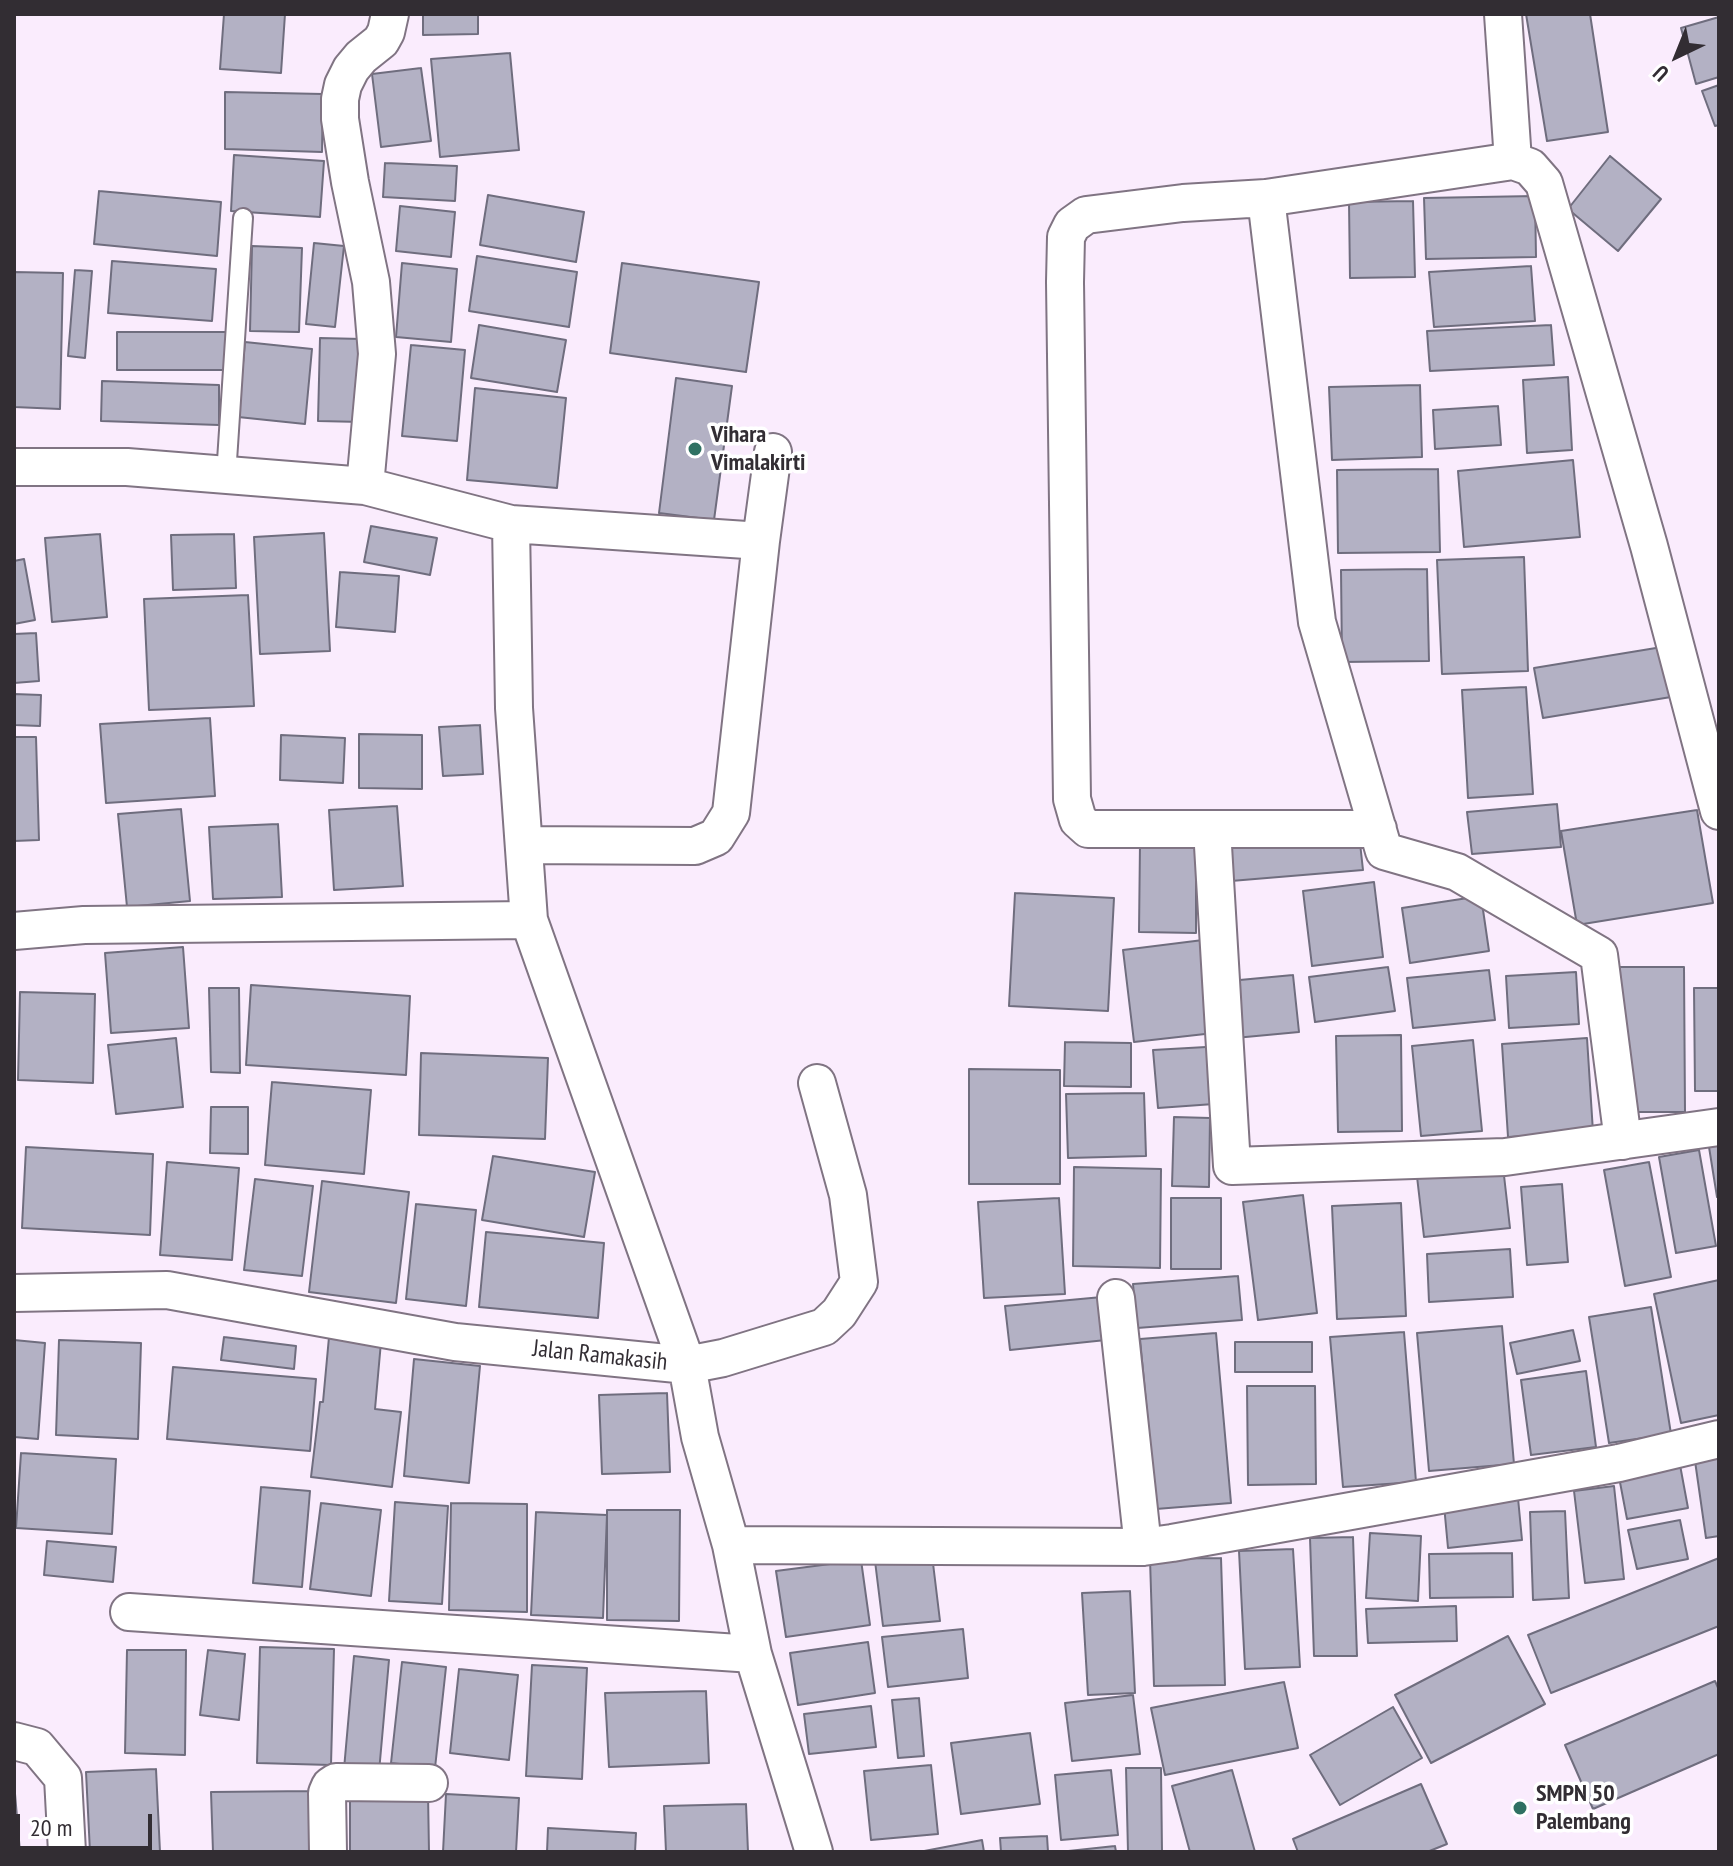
<!DOCTYPE html>
<style>
body{margin:0}
#map{position:relative;width:1733px;height:1866px;overflow:hidden;background:#faecfd;font-family:"PT Sans Narrow",sans-serif}
canvas{display:block}
.frame{position:absolute;inset:0;border:16px solid #322d33;pointer-events:none}
.north{position:absolute;left:1637px;top:16px;width:80px;height:80px;-webkit-text-stroke:6px #fff;paint-order:stroke;rotate:223deg;font-size:22px;font-weight:700;line-height:32px;text-align:center;color:#322d33}
.north::after{content:'';display:block;margin:auto;width:28px;height:36px;background:#322d33;clip-path:polygon(50% 0,100% 100%,50% 72%,0 100%)}
.scale{position:absolute;left:16px;top:1814px;width:136px;height:36px;box-sizing:border-box;border:4px solid #322d33;border-top:0;padding-left:10px;font-size:24px;line-height:28px;white-space:nowrap;color:#322d33;-webkit-text-stroke:6px #fff;paint-order:stroke}
</style>
<div id="map">
<canvas width="1733" height="1866"></canvas>
<div class="frame"></div>
<div class="north">U</div>
<div class="scale">20 m</div>
</div>
<script>
const context = document.querySelector('canvas').getContext('2d');
context.lineJoin = 'round';
function fill(path, color) { context.fillStyle = color; context.fill(path, 'evenodd'); }
const toPath = rows => new Path2D(rows.map(r => 'M' + r).join(''));
function strokePath(path, color, width, dash) { context.strokeStyle = color; context.lineWidth = width; context.lineCap = dash ? 'butt' : 'round'; context.setLineDash(dash || []); context.stroke(path); }
function label(font, color, halo, rows, align = 'center') {
  context.font = font + ' "PT Sans Narrow",sans-serif'; context.lineWidth = 7; context.setLineDash([]); context.textBaseline = 'middle'; context.strokeStyle = halo; context.fillStyle = color; for (const [text, x, y, turn = 0] of rows) {
    context.save(); context.translate(x, y); context.rotate((+turn || 0) * Math.PI / 180); context.textAlign = isNaN(turn) ? turn : align; if (halo) context.strokeText(text, 0, 0); context.fillText(text, 0, 0); context.restore();
  }
}
const building = toPath([
 [224,14,285,14,281,73,220,69,224,14],
 [423,14,478,14,478,34,423,35,423,14],
 [1526,14,1590,14,1608,132,1547,141,1526,14],
 [1719,17,1719,77,1696,84,1681,28,1719,17],
 [510,53,519,150,440,157,431,59,510,53],
 [421,68,431,141,381,147,372,74,421,68],
 [1719,85,1719,125,1715,126,1702,91,1719,85],
 [225,92,323,94,322,152,225,149,225,92],
 [234,155,324,161,320,217,231,211,234,155],
 [1610,156,1661,199,1618,251,1568,209,1610,156],
 [385,163,457,166,455,201,383,197,385,163],
 [99,191,221,202,217,256,94,244,99,191],
 [488,195,584,212,576,262,480,245,488,195],
 [1535,196,1536,257,1426,259,1424,198,1535,196],
 [1413,201,1415,277,1350,278,1349,202,1413,201],
 [400,206,455,212,451,257,396,251,400,206],
 [314,243,344,246,335,327,306,324,314,243],
 [252,246,302,248,299,332,250,331,252,246],
 [477,256,577,272,569,327,469,311,477,256],
 [112,261,216,269,212,321,108,313,112,261],
 [402,263,457,269,451,342,396,337,402,263],
 [622,263,759,282,746,372,610,353,622,263],
 [1531,266,1535,321,1434,327,1429,272,1531,266],
 [75,270,92,271,85,358,68,356,75,270],
 [14,272,63,273,60,409,14,407,14,272],
 [479,325,566,340,557,392,471,378,479,325],
 [1551,325,1554,365,1430,371,1427,331,1551,325],
 [117,332,227,332,227,370,117,370,117,332],
 [320,338,362,339,362,422,318,421,320,338],
 [245,342,312,349,305,424,238,417,245,342],
 [411,345,465,350,457,441,402,436,411,345],
 [1568,377,1572,450,1527,453,1523,380,1568,377],
 [676,378,732,386,714,520,659,513,676,378],
 [102,381,219,385,219,425,101,421,102,381],
 [1420,385,1422,457,1332,460,1329,387,1420,385],
 [475,388,566,398,557,488,467,480,475,388],
 [1498,406,1501,445,1435,449,1433,410,1498,406],
 [1573,460,1580,537,1464,547,1458,471,1573,460],
 [1438,469,1440,552,1338,553,1337,470,1438,469],
 [371,526,437,538,430,575,364,562,371,526],
 [324,533,330,651,260,654,254,537,324,533],
 [100,534,107,617,52,622,45,538,100,534],
 [234,534,236,588,173,590,171,535,234,534],
 [1524,557,1528,671,1442,674,1437,560,1524,557],
 [24,559,35,620,14,624,14,561,24,559],
 [1427,569,1429,661,1342,662,1341,570,1427,569],
 [340,572,399,576,395,632,336,627,340,572],
 [248,595,254,706,149,710,144,599,248,595],
 [36,633,39,681,14,683,14,634,36,633],
 [1662,647,1671,697,1543,718,1534,668,1662,647],
 [1526,687,1533,794,1468,798,1462,690,1526,687],
 [14,694,41,695,40,726,14,725,14,694],
 [210,718,215,796,106,803,100,724,210,718],
 [480,725,483,774,443,776,439,727,480,725],
 [359,734,422,735,422,789,359,788,359,734],
 [281,735,345,738,343,783,280,780,281,735],
 [14,737,36,737,39,840,14,841,14,737],
 [1557,804,1561,847,1472,854,1467,812,1557,804],
 [397,806,403,886,334,890,329,810,397,806],
 [181,809,190,901,127,907,118,814,181,809],
 [1697,810,1713,903,1577,925,1561,831,1697,810],
 [278,824,282,897,213,899,209,827,278,824],
 [1359,834,1363,870,1231,881,1227,846,1359,834],
 [1140,843,1196,844,1196,933,1139,932,1140,843],
 [1374,882,1383,957,1312,966,1303,891,1374,882],
 [1015,893,1114,898,1108,1011,1009,1006,1015,893],
 [1481,896,1489,951,1410,963,1402,908,1481,896],
 [1203,940,1214,1033,1134,1042,1123,950,1203,940],
 [183,947,189,1028,111,1033,105,953,183,947],
 [1388,967,1395,1011,1315,1022,1309,977,1388,967],
 [1620,967,1684,967,1685,1112,1621,1112,1620,967],
 [1489,970,1495,1020,1413,1028,1407,978,1489,970],
 [1576,972,1579,1024,1509,1028,1506,976,1576,972],
 [1293,975,1299,1032,1235,1038,1229,981,1293,975],
 [251,985,410,996,406,1075,246,1065,251,985],
 [209,988,239,988,240,1073,211,1072,209,988],
 [1694,988,1719,988,1719,1091,1695,1091,1694,988],
 [20,992,95,994,93,1083,18,1080,20,992],
 [1401,1035,1402,1131,1338,1132,1336,1036,1401,1035],
 [176,1038,183,1107,116,1114,108,1045,176,1038],
 [1587,1038,1593,1132,1508,1137,1502,1044,1587,1038],
 [1473,1040,1482,1131,1421,1136,1412,1046,1473,1040],
 [1065,1042,1131,1043,1131,1087,1064,1086,1065,1042],
 [1224,1046,1228,1103,1158,1108,1153,1050,1224,1046],
 [421,1053,548,1058,545,1139,419,1135,421,1053],
 [969,1069,1060,1070,1060,1184,969,1184,969,1069],
 [272,1082,371,1090,364,1174,265,1165,272,1082],
 [1144,1093,1146,1156,1068,1158,1066,1094,1144,1093],
 [211,1107,248,1107,248,1154,210,1153,211,1107],
 [1174,1117,1210,1118,1209,1187,1172,1186,1174,1117],
 [1719,1145,1719,1196,1717,1197,1709,1147,1719,1145],
 [26,1147,153,1154,150,1235,22,1228,26,1147],
 [1699,1150,1716,1246,1676,1253,1659,1157,1699,1150],
 [493,1156,595,1172,584,1237,482,1220,493,1156],
 [1502,1158,1510,1228,1424,1237,1416,1168,1502,1158],
 [167,1162,239,1168,232,1260,160,1255,167,1162],
 [1649,1162,1671,1277,1625,1286,1604,1170,1649,1162],
 [1074,1167,1161,1169,1160,1268,1073,1266,1074,1167],
 [255,1179,313,1186,302,1276,244,1270,255,1179],
 [322,1181,409,1192,396,1303,309,1292,322,1181],
 [1562,1184,1568,1262,1527,1265,1521,1187,1562,1184],
 [1303,1195,1317,1313,1258,1320,1243,1202,1303,1195],
 [1059,1198,1065,1294,984,1298,978,1202,1059,1198],
 [1171,1198,1221,1198,1221,1269,1171,1269,1171,1198],
 [1401,1203,1406,1316,1337,1319,1332,1206,1401,1203],
 [416,1204,476,1210,466,1306,406,1299,416,1204],
 [486,1232,604,1243,598,1318,479,1307,486,1232],
 [1510,1249,1513,1297,1429,1302,1427,1254,1510,1249],
 [1238,1276,1242,1320,1137,1328,1133,1284,1238,1276],
 [1719,1280,1719,1415,1681,1423,1654,1294,1719,1280],
 [1102,1297,1106,1340,1010,1350,1005,1306,1102,1297],
 [1651,1307,1671,1434,1609,1443,1589,1317,1651,1307],
 [1502,1326,1514,1464,1429,1471,1417,1333,1502,1326],
 [1573,1330,1580,1361,1517,1374,1510,1343,1573,1330],
 [1404,1332,1416,1482,1343,1487,1330,1337,1404,1332],
 [1216,1333,1231,1503,1156,1509,1140,1339,1216,1333],
 [224,1337,296,1346,294,1369,221,1360,224,1337],
 [329,1337,381,1342,375,1409,401,1412,392,1487,311,1477,320,1402,323,1402,329,1337],
 [14,1340,45,1343,38,1439,14,1437,14,1340],
 [59,1340,141,1343,138,1439,56,1435,59,1340],
 [1235,1342,1312,1342,1312,1372,1235,1372,1235,1342],
 [414,1359,480,1366,469,1483,404,1476,414,1359],
 [173,1367,316,1379,310,1451,167,1439,173,1367],
 [1586,1371,1596,1447,1531,1455,1521,1380,1586,1371],
 [1247,1386,1315,1386,1316,1484,1248,1485,1247,1386],
 [667,1393,670,1472,602,1474,599,1395,667,1393],
 [21,1453,116,1459,112,1534,16,1528,21,1453],
 [1719,1458,1719,1536,1706,1538,1695,1461,1719,1458],
 [1680,1465,1688,1508,1627,1519,1619,1477,1680,1465],
 [1614,1486,1624,1579,1585,1583,1574,1491,1614,1486],
 [261,1487,310,1491,302,1587,253,1583,261,1487],
 [1518,1498,1522,1540,1448,1548,1444,1505,1518,1498],
 [395,1502,448,1506,442,1604,389,1601,395,1502],
 [321,1503,381,1510,371,1596,310,1589,321,1503],
 [451,1503,527,1504,527,1612,449,1610,451,1503],
 [607,1510,680,1510,679,1621,607,1620,607,1510],
 [1565,1511,1569,1598,1533,1600,1530,1512,1565,1511],
 [536,1512,607,1515,603,1618,531,1615,536,1512],
 [1680,1520,1688,1559,1637,1569,1628,1530,1680,1520],
 [1370,1533,1421,1536,1418,1601,1366,1598,1370,1533],
 [1353,1537,1357,1656,1314,1656,1310,1538,1353,1537],
 [47,1541,116,1547,113,1582,44,1575,47,1541],
 [1293,1549,1300,1667,1245,1669,1239,1551,1293,1549],
 [1512,1553,1513,1597,1430,1598,1429,1554,1512,1553],
 [932,1555,940,1621,883,1626,875,1561,932,1555],
 [1221,1558,1225,1685,1154,1686,1150,1559,1221,1558],
 [1719,1558,1719,1626,1551,1693,1528,1635,1719,1558],
 [861,1560,870,1625,786,1637,776,1571,861,1560],
 [1130,1591,1135,1693,1088,1695,1082,1593,1130,1591],
 [1456,1606,1457,1641,1368,1643,1366,1609,1456,1606],
 [963,1629,968,1678,888,1687,882,1637,963,1629],
 [1508,1636,1545,1704,1431,1763,1395,1695,1508,1636],
 [868,1642,875,1693,798,1705,790,1653,868,1642],
 [260,1647,334,1649,331,1765,257,1763,260,1647],
 [127,1650,186,1650,185,1755,125,1753,127,1650],
 [208,1650,245,1654,239,1720,200,1715,208,1650],
 [354,1656,389,1660,379,1772,344,1769,354,1656],
 [402,1662,446,1667,435,1768,391,1763,402,1662],
 [532,1665,587,1668,582,1779,526,1776,532,1665],
 [459,1669,518,1675,509,1760,450,1753,459,1669],
 [1715,1681,1719,1690,1719,1754,1593,1809,1565,1745,1715,1681],
 [1284,1682,1298,1748,1165,1775,1151,1708,1284,1682],
 [706,1691,709,1763,609,1767,605,1693,706,1691],
 [1133,1695,1140,1754,1072,1761,1065,1703,1133,1695],
 [919,1698,924,1756,898,1758,892,1700,919,1698],
 [871,1706,876,1747,809,1754,804,1714,871,1706],
 [1393,1707,1422,1758,1340,1805,1310,1755,1393,1707],
 [1030,1733,1040,1804,961,1814,951,1743,1030,1733],
 [931,1765,938,1834,871,1840,864,1771,931,1765],
 [1126,1768,1161,1768,1162,1852,1128,1852,1126,1768],
 [156,1769,160,1852,90,1852,86,1772,156,1769],
 [1111,1770,1118,1835,1061,1840,1055,1775,1111,1770],
 [1232,1770,1255,1852,1190,1852,1172,1786,1232,1770],
 [14,1782,20,1852,14,1852,14,1782],
 [1421,1784,1447,1844,1427,1852,1298,1852,1293,1839,1421,1784],
 [313,1791,314,1852,213,1852,211,1792,313,1791],
 [428,1793,429,1852,350,1852,350,1795,428,1793],
 [446,1794,519,1798,516,1852,443,1852,446,1794],
 [746,1804,748,1852,666,1852,664,1806,746,1804],
 [548,1828,636,1833,635,1852,547,1852,548,1828],
 [1047,1836,1048,1852,1001,1852,1000,1838,1047,1836],
 [982,1840,984,1852,919,1852,982,1840],
 [1115,1846,1116,1852,1059,1852,1115,1846]
]);
const lane = toPath([
 [226,476,243,218]
]);
const street = toPath([
 [1503,14,1513,161],
 [1266,198,1317,622,1384,851,1457,872,1599,955,1623,1141],
 [14,467,127,467,365,486,511,524,514,708,529,920,687,1365,700,1437,731,1545,753,1654,814,1852],
 [365,486,377,354,371,282,350,182,340,119,340,99,343,85,351,69,361,57,381,41,386,32,390,14],
 [511,524,761,541,731,813,716,837,695,846,524,845],
 [761,541,773,452],
 [1212,829,1232,1166,1505,1157,1719,1127],
 [1378,829,1088,829,1078,820,1072,799,1065,282,1066,237,1072,225,1086,215,1183,203,1266,198,1513,161,1530,167,1544,183,1649,546,1719,811],
 [14,931,84,925,529,920],
 [14,1293,167,1290,455,1342,687,1365,723,1358,824,1327,839,1313,859,1282,848,1195,817,1083],
 [1116,1298,1143,1547],
 [731,1545,1143,1547,1172,1543,1619,1463,1719,1439],
 [129,1612,753,1654],
 [14,1741,37,1747,63,1778,67,1852],
 [328,1852,327,1793,330,1786,336,1782,429,1783]
]);
const markers = [
 [695,449,8,"#2f7162"],
 [1520,1808,8,"#2f7162"]
];
const poiNames = [
 ["Vihara",711,435],
 ["Vimalakirti",711,463],
 ["SMPN 50",1536,1794],
 ["Palembang",1536,1822]
];
const streetNames = [
 ["Jalan Ramakasih",600,1356,6]
];
fill(building, '#b3b1c4');
strokePath(building, '#6f6d7e', 2);
strokePath(lane, '#807483', 22);
strokePath(street, '#807483', 40);
strokePath(lane, '#fff', 18);
strokePath(street, '#fff', 36);
for (const [x, y, r, color] of markers) { const dot = new Path2D(); dot.arc(x, y, r, 0, 2 * Math.PI); context.fillStyle = color; context.fill(dot); strokePath(dot, '#fff', 3); }
label('bold 24px', '#322d33', '#fff', poiNames, 'left');
label('24px', '#322d33', '#fff', streetNames);
</script>
